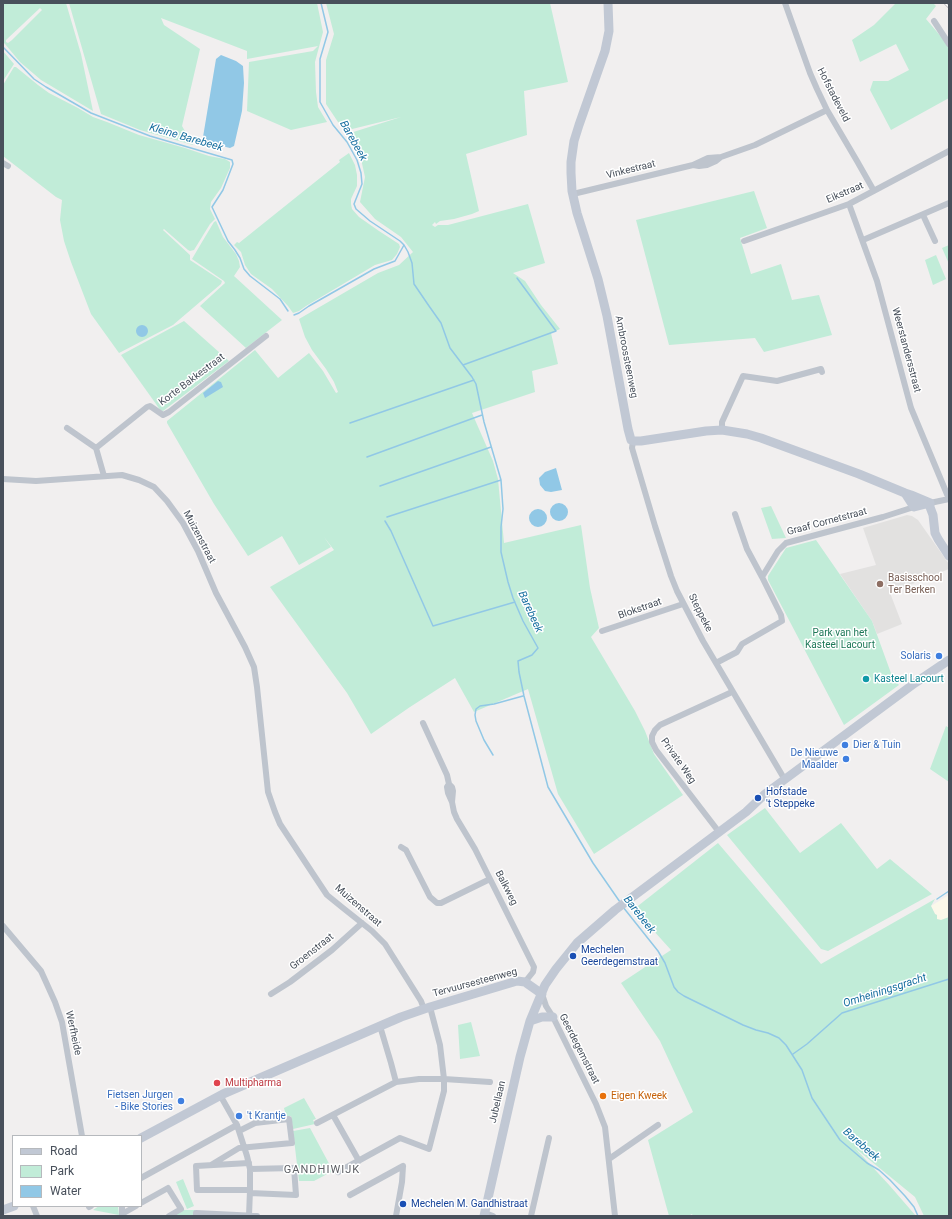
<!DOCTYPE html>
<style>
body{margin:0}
#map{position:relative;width:952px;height:1219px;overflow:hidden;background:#f1efef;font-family:Roboto,sans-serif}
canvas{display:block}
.frame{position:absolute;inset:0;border:4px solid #48505b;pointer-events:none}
.legend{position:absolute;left:12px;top:1135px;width:130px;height:72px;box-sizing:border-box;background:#fff;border:1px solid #b6b9bd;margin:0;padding:5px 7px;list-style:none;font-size:12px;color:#48505b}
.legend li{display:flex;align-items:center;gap:8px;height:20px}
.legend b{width:20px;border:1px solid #b6b9bd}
</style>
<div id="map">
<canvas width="952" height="1219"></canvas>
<div class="frame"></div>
<ul class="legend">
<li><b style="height:5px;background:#c1c8d4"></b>Road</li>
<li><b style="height:11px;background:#c1ecd8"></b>Park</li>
<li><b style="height:11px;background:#91c8e6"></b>Water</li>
</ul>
</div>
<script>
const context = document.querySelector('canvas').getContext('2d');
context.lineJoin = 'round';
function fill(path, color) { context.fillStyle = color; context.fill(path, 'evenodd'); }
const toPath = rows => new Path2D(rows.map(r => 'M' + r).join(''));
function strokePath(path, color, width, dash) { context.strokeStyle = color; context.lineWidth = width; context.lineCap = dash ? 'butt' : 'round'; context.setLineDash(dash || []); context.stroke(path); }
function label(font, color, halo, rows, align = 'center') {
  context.font = font + ' Roboto,sans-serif'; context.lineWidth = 3; context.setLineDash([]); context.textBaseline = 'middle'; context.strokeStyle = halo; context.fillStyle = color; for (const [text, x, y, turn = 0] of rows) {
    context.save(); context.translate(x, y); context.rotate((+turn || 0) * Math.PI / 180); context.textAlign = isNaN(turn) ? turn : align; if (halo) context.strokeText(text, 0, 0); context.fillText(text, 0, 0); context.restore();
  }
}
const commercial = toPath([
 [949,895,949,937,937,919,937,915,935,914,931,906]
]);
const education = toPath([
 [907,515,912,516,918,520,949,564,949,569,890,593,902,624,877,634,872,621,840,574,876,565,863,528]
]);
const green = toPath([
 [3,3,66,3,81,54,93,111,41,80,20,62,5,44,3,42],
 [40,8,42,10,12,40,8,43,6,42,6,40],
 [69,3,317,3,323,32,315,62,316,92,318,107,327,122,291,130,247,111,249,62,313,51,318,46,247,59,247,51,161,18,164,25,200,49,182,126,193,145,140,130,101,114],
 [326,3,550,3,568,82,524,91,527,135,466,154,479,211,472,214,454,219,440,221,436,224,435,222,432,225,435,227,438,225,448,225,528,204,545,263,513,273,525,281,541,305,560,329,551,333,558,364,532,371,535,392,472,413,493,461,498,479,504,543,581,525,590,588,599,628,591,637,635,711,645,731,654,754,683,795,594,854,558,794,528,689,474,712,455,678,410,707,371,734,347,693,270,587,334,550,324,537,331,547,299,565,282,536,248,556,214,504,167,423,167,421,255,350,278,378,309,353,323,371,336,393,338,392,334,382,326,369,312,350,305,337,299,319,378,273,399,265,413,252,401,237,375,219,360,202,365,177,361,159,347,134,401,117,344,131,326,104,326,60,334,34],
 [894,3,933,3,936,6,926,19,949,46,949,98,891,130,870,90,873,81,888,81,909,70,896,44,860,62,852,40,874,25,895,4],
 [3,51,14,64,3,81],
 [14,67,16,67,38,85,49,93,78,108,93,117,107,122,139,135,185,148,209,156,225,159,230,162,230,168,221,188,211,202,210,209,215,219,210,224,194,250,190,251,188,250,164,229,163,230,190,255,190,260,222,281,221,284,173,325,119,353,91,314,71,262,64,241,60,220,62,200,56,197,3,156,3,85],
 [349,153,355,165,357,175,357,186,351,199,351,204,352,209,359,217,379,231,399,244,400,247,397,254,392,260,375,265,306,306,299,311,293,313,288,306,272,289,251,274,245,265,241,252,234,245,237,242,239,243,340,162,339,160],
 [754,191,767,228,740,238,751,274,781,264,792,300,819,295,832,335,764,352,755,338,669,345,636,220],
 [216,221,223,237,236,254,239,261,240,267,234,276,282,320,246,348,200,306,225,283,224,281,192,259,202,242,214,222],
 [949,245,949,264,942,248],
 [936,255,946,279,933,285,925,260],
 [184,321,229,361,163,411,160,410,156,404,121,355],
 [771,506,786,538,772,539,761,508],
 [816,540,872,621,892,676,899,685,844,725,768,580,768,576,786,548],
 [946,726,949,728,949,782,930,769],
 [765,808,800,853,841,823,877,869,890,859,932,894,828,951,821,949,727,835],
 [718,843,821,964,935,899,931,906,935,914,937,915,937,919,941,920,949,917,949,1216,924,1216,915,1197,855,1148,890,1186,916,1216,693,1216,692,1214,688,1216,669,1216,648,1140,693,1112,660,1041,621,983,671,950,634,909],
 [471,1022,480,1056,460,1059,458,1025],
 [304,1098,316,1119,313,1120,315,1124,293,1129,291,1116,286,1116,284,1108],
 [310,1128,333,1171,314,1181,299,1181,293,1131],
 [183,1179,194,1206,187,1209,176,1182],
 [99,1206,118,1206,119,1215,93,1210],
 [183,1210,195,1210,195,1216,173,1216]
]);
const water = toPath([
 [221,55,236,61,243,66,244,83,242,111,234,146,230,148,206,142,203,137,216,59],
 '136 331a6 6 0 1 1 12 0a6 6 0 1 1-12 0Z',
 [218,381,221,382,223,387,205,398,203,393],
 [556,468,562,490,551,492,545,491,540,485,539,478,545,472],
 '550 512a9 9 0 1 1 18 0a9 9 0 1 1-18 0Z',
 '529 518a9 9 0 1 1 18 0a9 9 0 1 1-18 0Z'
]);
const stream = toPath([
 [321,3,328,32,320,59,320,102,333,125,347,142,357,160,361,173,362,184,354,204,356,209,370,221,400,241,404,245,408,252,412,263,414,284,429,306,441,323,450,348,472,377,476,384,484,422,501,480,503,509,501,527,501,552,508,582,513,598,523,621,538,648,532,655,518,661,519,672,524,696,548,787,593,863,620,902],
 [3,47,34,79,46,87,91,113,150,136,232,160,233,164,223,190,212,207,228,241,235,250,240,258,244,269,250,276,280,299,288,311],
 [294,315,299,313,309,306,374,269,395,261,404,245],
 [463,365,556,331,517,278],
 [350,423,474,380],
 [367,457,482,415],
 [380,486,491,447],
 [387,517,501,480],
 [385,521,391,531,433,626,515,602],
 [493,755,484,740,476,721,475,715,476,709,480,706,494,704,523,696],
 [937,899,949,891],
 [623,907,658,951,665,963,674,987,678,992,684,996,743,1025,756,1030,768,1033,779,1038,786,1045,802,1070,812,1098,840,1140,867,1163,879,1170,890,1180,905,1196,914,1207,918,1216],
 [793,1054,807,1044,842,1013,949,979]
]);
const street = toPath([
 [785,3,810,73,817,89,827,110,857,161,874,191],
 [934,21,949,44],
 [721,157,755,145,827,110],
 [3,163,8,166],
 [573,194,693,165,708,158,721,157,716,161,707,165,699,166,693,165],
 [849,204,877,281,911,408,949,499],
 [923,215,935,241],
 [863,240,949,203],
 [744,241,849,204,949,151],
 [67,428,96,448],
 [722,430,722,422,743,376,777,381,821,369,822,372],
 [633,441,632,448,655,526,671,576,677,591,703,641,785,780],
 [104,476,96,448,147,407,150,406,163,415,169,412,266,336],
 [3,479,36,481,122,475,139,480,154,487,167,501,183,523,198,551,216,593,245,647,254,667,257,687,268,792,275,812,280,824,327,895,343,908,372,931,385,944,421,1001,424,1009],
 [930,503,949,499],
 [735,514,747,549,762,577],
 [602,631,683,604],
 [716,663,737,652,742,644,782,621,781,615,762,577,778,551,786,543,883,517,914,507],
 [423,723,447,775,449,784],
 [452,802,448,793,447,787,449,784,452,787,453,791,452,802,454,812,457,819,475,849,534,967,533,972,525,982],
 [719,832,656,750,652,742,652,736,655,730,660,725,732,692],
 [401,847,406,850,430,897,437,903,441,903,490,879],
 [3,926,41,971,55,1002,62,1022,82,1136],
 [271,994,290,982,332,950,362,923],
 [542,994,546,1006,553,1017,596,1104,605,1127,615,1216],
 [380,1026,391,1063,396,1082],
 [220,1095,237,1125,247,1156,250,1169,250,1190,249,1216],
 [333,1115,359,1161],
 [317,1123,396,1082,419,1079,444,1079,440,1045,430,1007],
 [609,1159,658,1125],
 [249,1163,196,1166,197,1190,250,1190],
 [211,1165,239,1148,292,1143,289,1119,255,1123,239,1131],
 [250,1169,294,1168,296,1195,250,1193],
 [338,1172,400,1138,429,1149,444,1091,444,1079,490,1082],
 [141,1178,237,1125],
 [350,1195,403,1166],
 [141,1203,168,1188,181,1209,169,1216],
 [33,1206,37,1216],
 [122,1206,122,1216],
 [89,1207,91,1206],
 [485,1213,493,1216],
 [122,1214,136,1206],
 [196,1216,196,1213,257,1216],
 [396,1216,402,1182,403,1166],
 [531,1216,549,1138]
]);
const secondary = toPath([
 [608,3,609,31,605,51,579,125,574,141,571,162,571,173,572,191,577,213,598,279,607,316,628,429,631,440,634,441,641,441,706,431,722,430,747,434,761,438,859,474,905,493,911,495,930,503],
 [905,493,914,507,930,503],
 [930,503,930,507,933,515,935,533,938,539,949,556],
 [530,1021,542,1017,553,1017],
 [141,1138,223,1094,401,1017,430,1007,517,981,525,982,542,994],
 [3,1210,14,1206],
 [484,1216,520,1057,530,1021,545,985,556,969,577,943,615,910,746,812,765,794,915,683,949,660]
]);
const rail = toPath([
 [945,3,949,7]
]);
const markers = [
 [880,584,4,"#8d6e63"],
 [939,656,4,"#3f7fe0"],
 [866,679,4,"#0f9aa8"],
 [845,745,4,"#3f7fe0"],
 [846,759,4,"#3f7fe0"],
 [758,798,4,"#1a4fb4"],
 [573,956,4,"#1a4fb4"],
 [217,1083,4,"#e0444e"],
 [603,1096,4,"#e8710a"],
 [181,1101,4,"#3f7fe0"],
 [239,1116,4,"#3f7fe0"],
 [403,1204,4,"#1a4fb4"]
];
const streetNames = [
 ["Hofstadeveld",833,95,63],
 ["Vinkestraat",631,170,-14],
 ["Eikstraat",845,193,-23],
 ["Weerstandersstraat",906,350,75],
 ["Ambroossteenweg",626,357,79],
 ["Korte Bakkestraat",192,380,-37],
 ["Graaf Cornetstraat",827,522,-15],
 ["Muizenstraat",199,537,62],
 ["Blokstraat",640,609,-19],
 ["Steppeke",700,613,63],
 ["Private Weg",678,761,55],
 ["Balkweg",506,888,63],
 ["Muizenstraat",358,906,41],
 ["Groenstraat",312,952,-38],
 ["Tervuursesteenweg",475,983,-15],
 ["Werfheide",73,1033,78],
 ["Geerdegemstraat",579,1049,63],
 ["Jubellaan",498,1102,-77]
];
const educationNames = [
 ["Basisschool",888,578],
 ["Ter Berken",888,590]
];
const parkNames = [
 ["Park van het",840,633],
 ["Kasteel Lacourt",840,645]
];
const shopNames = [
 ["Solaris",931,656],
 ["Dier & Tuin",853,745,"left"],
 ["De Nieuwe",838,753],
 ["Maalder",838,765],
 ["Fietsen Jurgen",173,1095],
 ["- Bike Stories",173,1107],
 ["'t Krantje",247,1116,"left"]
];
const cultureNames = [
 ["Kasteel Lacourt",874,679]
];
const transitNames = [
 ["Hofstade",766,792],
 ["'t Steppeke",766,804],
 ["Mechelen",581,950],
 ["Geerdegemstraat",581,962],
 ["Mechelen M. Gandhistraat",411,1204]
];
const healthNames = [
 ["Multipharma",225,1083]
];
const foodNames = [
 ["Eigen Kweek",611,1096]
];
const waterNames = [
 ["Kleine Barebeek",186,138,16],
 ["Barebeek",353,141,61],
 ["Barebeek",530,612,65],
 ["Barebeek",639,915,52],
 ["Omheiningsgracht",885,991,-18],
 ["Barebeek",861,1145,41]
];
const neighbourhoodNames = [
 ["GANDHIWIJK",322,1170]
];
fill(commercial, '#fbf8ea');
fill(education, '#e2e1e0');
fill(green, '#c1ecd8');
fill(water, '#91c8e6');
strokePath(stream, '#91c8e6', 1.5);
strokePath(street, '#bec4cd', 6);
strokePath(secondary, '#c1c8d4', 9);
strokePath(rail, '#b2b3b9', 3);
strokePath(rail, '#fff', 1.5, [4.5]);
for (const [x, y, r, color] of markers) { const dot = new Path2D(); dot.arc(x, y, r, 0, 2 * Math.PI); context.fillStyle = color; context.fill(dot); strokePath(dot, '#fff', 1.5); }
label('10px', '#48505b', '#fff', streetNames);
label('10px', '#785e54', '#fff', educationNames, 'left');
label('10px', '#1e7858', '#fff', parkNames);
label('10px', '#366cbe', '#fff', shopNames, 'right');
label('10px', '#0d838f', '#fff', cultureNames, 'left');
label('10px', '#164399', '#fff', transitNames, 'left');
label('10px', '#be3a42', '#fff', healthNames, 'left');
label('10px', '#c56008', '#fff', foodNames, 'left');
label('italic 11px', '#176fa0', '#fff', waterNames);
context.letterSpacing = '1px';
label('11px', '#5c5e63', '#fff', neighbourhoodNames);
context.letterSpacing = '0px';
</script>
